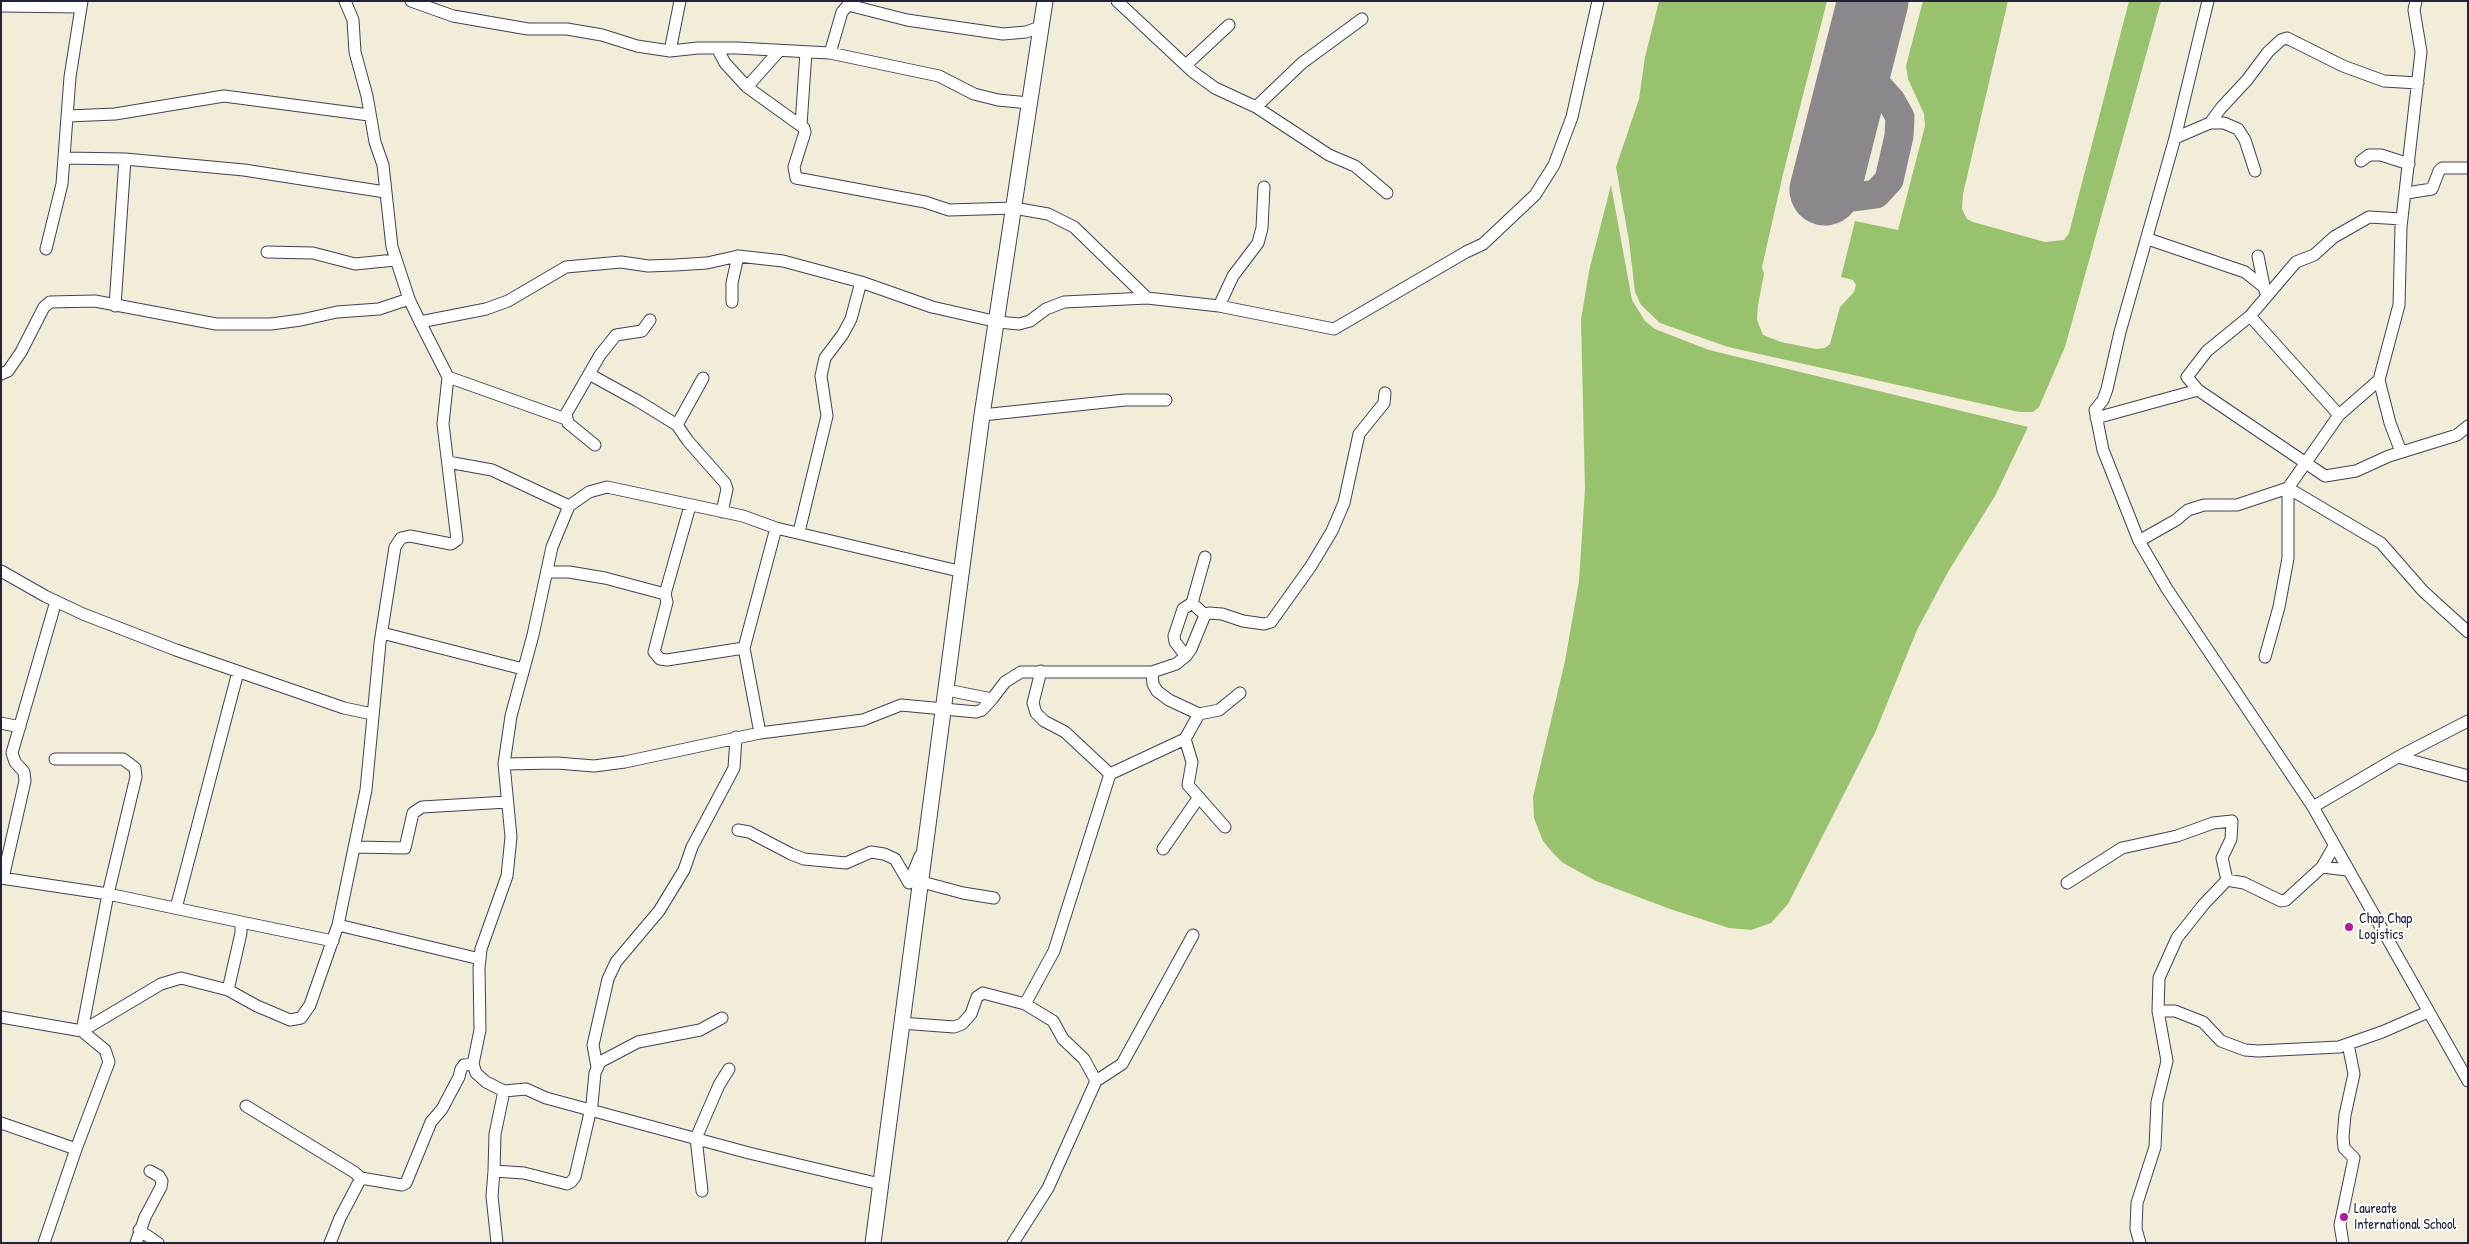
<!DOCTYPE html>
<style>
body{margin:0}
#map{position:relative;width:2469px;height:1244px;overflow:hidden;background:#f2edd8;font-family:"Patrick Hand",sans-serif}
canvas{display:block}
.frame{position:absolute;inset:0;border:2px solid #22223b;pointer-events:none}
</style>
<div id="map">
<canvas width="2469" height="1244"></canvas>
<div class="frame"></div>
</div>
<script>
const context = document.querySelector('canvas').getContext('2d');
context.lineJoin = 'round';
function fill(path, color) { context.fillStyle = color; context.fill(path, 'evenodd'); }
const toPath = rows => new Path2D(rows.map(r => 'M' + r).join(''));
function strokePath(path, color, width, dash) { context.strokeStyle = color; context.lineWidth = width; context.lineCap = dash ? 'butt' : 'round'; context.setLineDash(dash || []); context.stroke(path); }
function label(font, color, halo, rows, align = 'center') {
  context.font = font + ' "Patrick Hand",sans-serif'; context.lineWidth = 4; context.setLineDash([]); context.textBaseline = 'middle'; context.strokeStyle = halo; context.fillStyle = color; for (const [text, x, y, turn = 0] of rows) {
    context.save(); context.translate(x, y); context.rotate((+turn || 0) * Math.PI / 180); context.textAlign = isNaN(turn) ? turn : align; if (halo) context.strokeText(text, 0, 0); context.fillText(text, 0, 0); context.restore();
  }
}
const green = toPath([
 [1659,1,1827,1,1784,170,1762,267,1764,274,1758,305,1757,320,1763,335,1781,342,1816,349,1825,348,1830,344,1840,307,1854,292,1856,285,1853,280,1841,277,1855,221,1898,230,1925,126,1924,114,1908,79,1906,66,1923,1,2008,1,1963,194,1962,209,1967,219,1973,222,2045,242,2064,240,2069,233,2129,1,2161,1,2065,347,2039,407,2033,412,2019,412,1728,347,1660,323,1641,305,1635,292,1629,241,1616,167,1639,99,1645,57],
 [1611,185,1632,300,1645,321,1655,329,1709,350,2028,427,1995,496,1948,572,1917,630,1875,733,1788,904,1771,923,1751,930,1729,928,1670,909,1596,881,1563,863,1552,852,1543,841,1534,818,1533,797,1565,661,1579,581,1585,489,1581,320,1589,271]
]);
const taxiway = toPath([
 [1843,119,1835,130,1822,138,1814,156,1817,171,1834,189,1854,197,1876,194,1889,180,1899,136,1900,117,1891,101,1857,63]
]);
const runway = toPath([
 [1825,190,1873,1]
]);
const minor = toPath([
 [345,1,353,20,355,52,367,96,375,142,383,165,392,247,409,299],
 [411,1,453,16,528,29,567,29,602,35,637,46,670,51,698,48,737,48,830,53,939,76,974,94,998,100,1029,103],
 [1117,1,1193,72,1215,88,1256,107],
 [2208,1,2175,138,2120,332,2107,389,2103,400,2095,410,2103,450,2139,541,2167,589,2313,807,2468,1081],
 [1,6,81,7],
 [1362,19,1302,63,1256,107,1329,155,1355,166,1387,193],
 [717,48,725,63,747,87,804,128,805,132,794,167,796,178,925,202,949,210,1014,208,1048,214,1074,227,1147,298],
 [670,51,680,1],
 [830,53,842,12,848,5,907,20,1003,34,1026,32,1040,27],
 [1186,65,1229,25],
 [747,87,779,51],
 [68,116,115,114,224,96,369,115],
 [2210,123,2224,123,2238,129,2245,140,2255,171],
 [801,125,806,52],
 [2175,138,2210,123,2221,108,2247,80,2268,52,2281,40,2287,38,2343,66,2384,81,2418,83],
 [65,158,125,159],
 [2361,161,2369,155,2381,155,2409,164],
 [2407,193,2432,189,2439,171,2442,168,2468,168],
 [2402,219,2369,217,2334,237,2314,255,2296,262,2250,316,2207,351,2187,377,2198,390,2325,476,2356,471,2389,456,2457,435,2468,426],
 [2148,239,2245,272,2265,288],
 [46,249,62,184,70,77,82,1],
 [267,252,313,253,355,264,395,260],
 [2258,256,2265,291],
 [732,302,732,283,738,256],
 [115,306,125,159,244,170,385,192],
 [1219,306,1233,276,1258,243,1262,228,1264,187],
 [2250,316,2339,415],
 [1,374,8,371,21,352,44,307,50,302,95,301,216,324,271,324,301,320,337,312,379,309,409,299,420,322,486,309,508,301,566,267,621,262,648,266,675,265,707,263,738,256,783,261,861,282,932,307,998,322,1019,324,1030,321,1046,309,1064,302,1147,298,1219,306,1334,329,1466,252,1483,244,1535,195,1554,165,1572,117,1598,1],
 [589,374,638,401,677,425,688,441,725,483,727,489,722,512],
 [448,377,566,419],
 [2379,380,2390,423,2401,452],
 [982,415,1125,400,1166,400],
 [2096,418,2198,390],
 [677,425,703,378],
 [595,445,568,423,566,414,600,355,616,335,642,331,650,320],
 [448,462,492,470,569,506],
 [2288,488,2381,543,2423,591,2468,632],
 [799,532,827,416,821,376,825,358,843,334,851,319,861,282],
 [2139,541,2176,520,2188,510,2204,505,2237,505,2288,488],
 [1,571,45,596,83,614,176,650,344,708,372,714],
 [547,572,569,572,605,578,665,594,667,602,654,652,660,659,667,660,744,648,760,733],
 [665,594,690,506],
 [1205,615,1192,603,1205,557],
 [382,633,523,669],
 [744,648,776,528],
 [1186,656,1175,642,1174,636,1183,609,1192,603],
 [2265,657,2279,607,2288,558,2288,488,2339,415,2379,380,2399,305,2401,227,2421,52,2414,10,2416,1],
 [1152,672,1153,684,1157,691,1169,700,1199,714],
 [947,690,992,699,1005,682,1021,672,1152,672,1176,664,1186,656,1191,649,1205,615,1209,613,1222,614,1243,621,1264,624,1271,622,1311,566,1332,531,1344,503,1359,434,1384,403,1385,393],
 [1,723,20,727],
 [1185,739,1192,762,1188,785,1225,827],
 [2398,757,2468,721],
 [55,759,123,759,135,768,136,777,108,894,82,1031],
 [504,764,557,763,594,766,625,762,760,733,863,720,901,705,976,712,982,710,992,699],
 [1110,774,1185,739,1199,714,1219,710,1240,693],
 [2313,807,2398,757,2468,776],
 [738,830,749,832,791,854,804,859,846,863,871,852,884,854,895,859,909,883],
 [2334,846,2322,867,2347,870],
 [355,847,405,848,413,813,422,807,507,802],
 [1163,849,1199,797],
 [1,878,108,894,241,922],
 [3,878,25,781,24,772,15,762,12,753,56,601],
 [922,882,963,893,994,898],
 [909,883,920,856,925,853],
 [2067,883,2122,848,2177,836,2213,823,2232,821,2231,839,2222,858,2227,880],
 [176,908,238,672],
 [338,925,480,959],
 [228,990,257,1006,290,1020,301,1018,310,1005,338,925,366,790,380,643,395,547,401,538,410,536,451,544,457,540,443,424,448,377,420,322],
 [1025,1004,1053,1021,1063,1039,1084,1059,1096,1081],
 [2158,1011,2175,1011,2203,1022,2221,1041,2245,1050,2258,1051,2339,1047,2382,1032,2428,1012],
 [1,1017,82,1031,105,1050,109,1062,76,1149,44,1243],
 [901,1023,954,1027,962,1024,971,1014,977,997,983,993,1025,1004,1054,951,1110,774,1065,732,1044,721,1036,713,1033,703,1041,671],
 [82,1031,161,984,181,978,228,990,241,933,241,922,333,941],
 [597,1067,593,1045,608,979,616,962,659,911,684,870,692,847,734,768,736,737],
 [246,1106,354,1172,361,1178,340,1218,330,1243],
 [1,1123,76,1149],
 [494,1171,495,1134,504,1091],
 [361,1178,402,1185,406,1183,431,1122,442,1109,459,1077,461,1069,464,1065,473,1064],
 [880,1184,749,1153,546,1098,526,1089,504,1091,486,1082,476,1073,473,1064,480,1030,479,968,481,949,507,876,511,837,504,764,511,716,533,635,552,547,569,506,589,492,607,487,743,516,776,528,963,572],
 [702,1191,696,1138,719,1085,729,1069],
 [139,1230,158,1243],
 [136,1243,145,1217,161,1187,162,1181,159,1176,150,1171],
 [497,1243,492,1196,494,1171,524,1173,567,1184,571,1182,575,1177,592,1104,595,1073,600,1062,638,1042,700,1030,722,1018],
 [1013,1243,1048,1188,1096,1081,1122,1064,1193,935],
 [2140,1243,2136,1229,2137,1203,2155,1147,2157,1102,2167,1061,2158,1011,2159,978,2177,938,2204,904,2227,880,2244,883,2281,901,2286,900,2322,867],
 [2343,1243,2340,1225,2354,1158,2344,1148,2343,1137,2345,1115,2354,1074,2348,1044]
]);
const major = toPath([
 [873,1243,982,415,1045,1]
]);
const markers = [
 [2349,927,5,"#b5179e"],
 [2344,1217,5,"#b5179e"]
];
const poiNames = [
 ["Chap Chap",2359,919],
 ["Logistics",2359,935],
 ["Laureate",2354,1209],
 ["International School",2354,1225]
];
fill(green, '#99c26e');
strokePath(taxiway, '#8a888a', 29);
strokePath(runway, '#8a888a', 71);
strokePath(minor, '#414053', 13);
strokePath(major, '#414053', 17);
strokePath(minor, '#fff', 11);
strokePath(major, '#fff', 15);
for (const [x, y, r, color] of markers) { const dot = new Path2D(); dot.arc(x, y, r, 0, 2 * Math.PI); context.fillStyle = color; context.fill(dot); strokePath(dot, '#fff', 2); }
label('14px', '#22223b', '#fff', poiNames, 'left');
</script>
